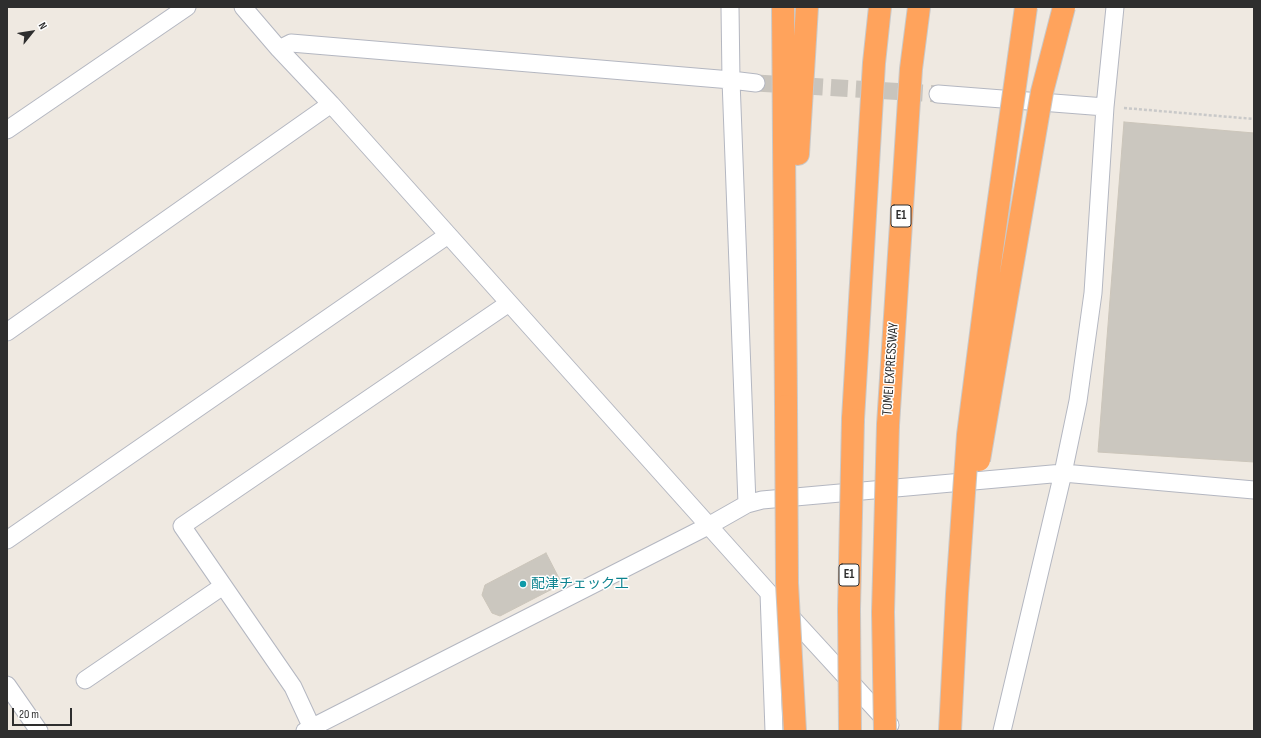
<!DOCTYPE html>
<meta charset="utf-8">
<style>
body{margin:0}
#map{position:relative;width:1261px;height:738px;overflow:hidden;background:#efe9e1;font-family:"Sofia Sans Condensed",sans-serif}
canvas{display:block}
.frame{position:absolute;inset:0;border:8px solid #2e2e2e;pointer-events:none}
.north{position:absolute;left:12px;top:12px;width:40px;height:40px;-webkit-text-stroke:3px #fff;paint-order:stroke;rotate:60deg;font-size:11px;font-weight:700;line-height:16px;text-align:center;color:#2e2e2e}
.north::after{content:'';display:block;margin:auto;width:14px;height:18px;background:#2e2e2e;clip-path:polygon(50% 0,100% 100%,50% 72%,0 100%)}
.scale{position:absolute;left:12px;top:708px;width:60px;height:18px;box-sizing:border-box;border:2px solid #2e2e2e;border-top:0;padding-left:5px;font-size:12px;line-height:14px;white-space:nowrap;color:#2e2e2e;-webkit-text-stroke:3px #fff;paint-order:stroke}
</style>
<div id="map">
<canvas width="1261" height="738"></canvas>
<div class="frame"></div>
<div class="north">N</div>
<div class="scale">20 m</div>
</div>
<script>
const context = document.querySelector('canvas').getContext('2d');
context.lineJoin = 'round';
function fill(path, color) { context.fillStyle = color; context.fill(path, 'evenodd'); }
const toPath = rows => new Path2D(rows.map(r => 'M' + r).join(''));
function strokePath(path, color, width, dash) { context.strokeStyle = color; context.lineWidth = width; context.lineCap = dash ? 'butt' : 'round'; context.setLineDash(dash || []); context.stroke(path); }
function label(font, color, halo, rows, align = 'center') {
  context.font = font + ' "Sofia Sans Condensed","Noto Sans JP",sans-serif'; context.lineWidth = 3; context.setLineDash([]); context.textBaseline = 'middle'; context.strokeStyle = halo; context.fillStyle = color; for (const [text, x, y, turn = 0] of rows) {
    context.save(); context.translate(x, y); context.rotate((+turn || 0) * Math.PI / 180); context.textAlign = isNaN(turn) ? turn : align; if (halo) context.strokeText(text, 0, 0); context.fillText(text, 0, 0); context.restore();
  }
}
const building = toPath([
 [1124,122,1254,133,1254,462,1098,452,1124,122],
 [546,553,562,584,500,616,492,613,482,595,485,585,546,553]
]);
const streetTunnel = toPath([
 [756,83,938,94]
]);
const path = toPath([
 [1124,108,1254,119]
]);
const street = toPath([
 [243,7,279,49,331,104,769,593,890,725],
 [730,7,731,80,747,504],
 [279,49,291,43,731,80,756,83],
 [938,94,1105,107],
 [7,130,187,7],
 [7,332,331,104],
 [7,540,448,235],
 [769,593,774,731],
 [85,680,223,586],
 [7,685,39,731],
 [312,728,293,687,182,526,509,303],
 [305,731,710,525,747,504,762,500,1063,473,1254,490],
 [1002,731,1063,473,1078,401,1093,293,1105,107,1115,7]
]);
const highway = toPath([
 [783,7,786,406],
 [798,154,807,7],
 [853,419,874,63,880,7],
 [888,425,911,69,919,7]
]);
const highwayBridge = toPath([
 [786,406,787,583,795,731],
 [979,460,1042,92,1064,7],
 [850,731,849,609,853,419],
 [885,731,883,612,888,425],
 [950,731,957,594,968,435,989,271,1026,7]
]);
const markers = [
 [523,584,4,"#0f9aa8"]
];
const shields = [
 [901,216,20],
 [849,575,20]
];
const shieldNames = [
 ["E1",901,216],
 ["E1",849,575]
];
const streetNames = [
 ["TOMEI EXPRESSWAY",891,369,-86]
];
const cultureNames = [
 ["配津チェック工",531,584]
];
fill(building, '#cbc7bf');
strokePath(building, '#cbc5ba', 1);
strokePath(streetTunnel, '#c8c4bd', 17, [17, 8]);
strokePath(street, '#b4b7c1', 19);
strokePath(highway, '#c9c9c9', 24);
strokePath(path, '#c9c9c9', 2.5, [3, 2]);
strokePath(street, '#fff', 17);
strokePath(highway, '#ffa35c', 22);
strokePath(highwayBridge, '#c9c9c9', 24, []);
strokePath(highwayBridge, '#ffa35c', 22);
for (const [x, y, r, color] of markers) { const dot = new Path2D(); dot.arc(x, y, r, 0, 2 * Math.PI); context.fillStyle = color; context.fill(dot); strokePath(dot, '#fff', 1.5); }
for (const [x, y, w] of shields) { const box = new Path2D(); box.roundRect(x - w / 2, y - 11, w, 22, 3); context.fillStyle = '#fff'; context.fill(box); strokePath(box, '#2e2e2e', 1); }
label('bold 13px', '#2e2e2e', null, shieldNames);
label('14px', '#2e2e2e', '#fff', streetNames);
label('14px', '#0d838f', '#fff', cultureNames, 'left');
</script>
